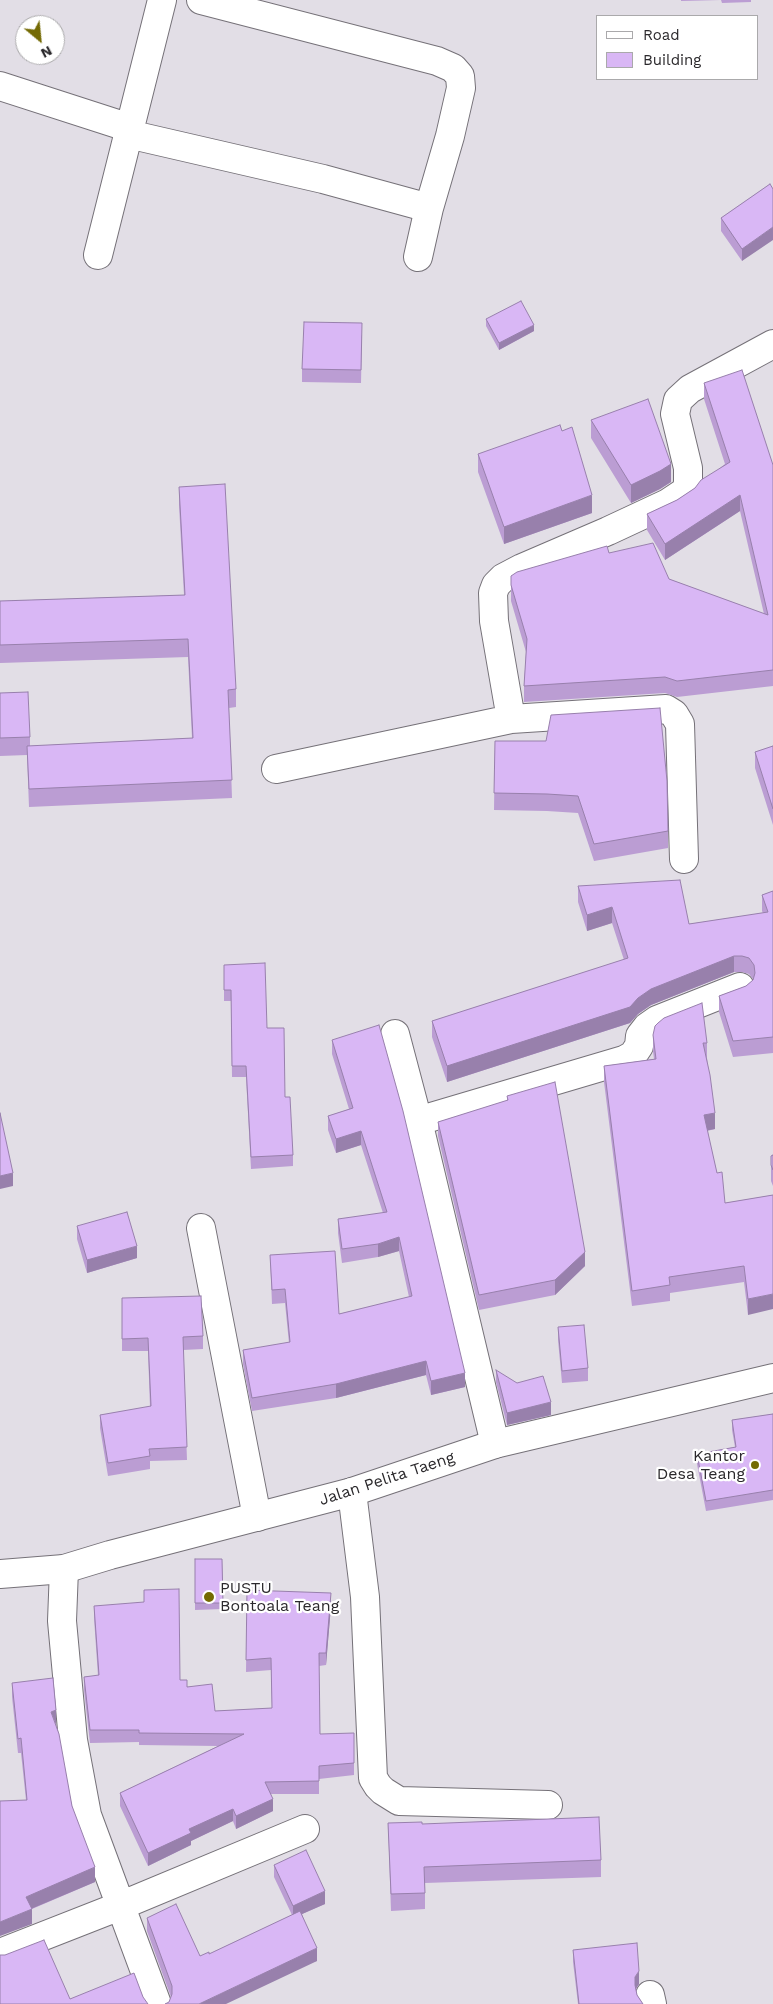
<!DOCTYPE html>
<style>
body{margin:0}
#map{position:relative;width:773px;height:2004px;overflow:hidden;background:#e2dee6;font-family:"Work Sans",sans-serif}
canvas{display:block}
.legend{position:absolute;left:596px;top:15px;width:162px;height:65px;box-sizing:border-box;background:#fff;border:1px solid #aaa9ab;margin:0;padding:6px 9px;list-style:none;font-size:15px;color:#2b292c}
.legend li{display:flex;align-items:center;gap:10px;height:25px}
.legend b{width:25px;border:1px solid #aaa9ab}
.north{position:absolute;left:15px;top:15px;width:50px;height:50px;box-sizing:border-box;background:#fff;border:1px solid #aaa9ab;border-radius:50%;rotate:152deg;font-size:14px;font-weight:700;line-height:20px;text-align:center;color:#2b292c}
.north::after{content:'';display:block;margin:auto;width:18px;height:22px;background:#746a03;clip-path:polygon(50% 0,100% 100%,50% 72%,0 100%)}
</style>
<div id="map">
<canvas width="773" height="2004"></canvas>
<ul class="legend">
<li><b style="height:6px;background:#fff"></b>Road</li>
<li><b style="height:14px;background:#d9b7f5"></b>Building</li>
</ul>
<div class="north">N</div>
</div>
<script>
const context = document.querySelector('canvas').getContext('2d');
context.lineJoin = 'round';
const toPath = rows => new Path2D(rows.map(r => 'M' + r).join(''));
function strokePath(path, color, width, dash) { context.strokeStyle = color; context.lineWidth = width; context.lineCap = dash ? 'butt' : 'round'; context.setLineDash(dash || []); context.stroke(path); }
function fill(path, color) { context.fillStyle = color; context.fill(path, 'evenodd'); }
function label(font, color, halo, rows, align = 'center') {
  context.font = font + ' "Work Sans",sans-serif'; context.lineWidth = 4.5; context.setLineDash([]); context.textBaseline = 'middle'; context.strokeStyle = halo; context.fillStyle = color; for (const [text, x, y, turn = 0] of rows) {
    context.save(); context.translate(x, y); context.rotate((+turn || 0) * Math.PI / 180); context.textAlign = isNaN(turn) ? turn : align; if (halo) context.strokeText(text, 0, 0); context.fillText(text, 0, 0); context.restore();
  }
}
const street = toPath([
 [201,0,437,61,453,68,460,76,461,88,450,136,429,208,418,257],
 [0,86,130,128],
 [128,134,323,179,429,208],
 [98,255,162,0],
 [511,719,494,621,493,593,496,585,503,578,522,568,608,531,668,503,686,491,688,483,688,468,675,414,678,400,690,389,773,344],
 [276,769,511,719,666,709,674,714,680,724,684,859],
 [395,1034,418,1121,495,1444],
 [418,1121,624,1060,633,1055,639,1046,640,1036,647,1027,657,1020,740,987],
 [201,1228,257,1517],
 [352,1492,365,1597,373,1778,378,1786,383,1791,399,1801,548,1805],
 [64,1569,62,1621,73,1740,87,1815,157,2004],
 [0,1953,120,1906,305,1829],
 [650,1995,652,2004]
]);
const secondary = toPath([
 [0,1574,64,1569,110,1555,352,1492,495,1444,773,1378]
]);
const wall = toPath([
 [681,0,751,0,751,2,722,3,721,0,681,1],
 [770,184,742,261,721,231,721,218],
 [486,319,534,331,499,350,486,326],
 [362,335,361,383,302,382,302,369],
 [704,383,773,465,773,686,677,697,665,693,524,702,524,686,526,652,511,601,511,576,609,553,669,579,764,614,740,511,665,560,647,530,647,514,677,500,695,488,725,464,704,399],
 [591,420,671,482,660,489,631,503,591,438],
 [478,454,592,513,504,544,478,472],
 [179,487,236,689,236,707,229,708,232,798,29,807,27,755,0,756,0,693,30,737,30,746,192,738,188,657,0,663,0,601,184,595,179,505],
 [495,741,546,741,668,831,668,848,594,861,578,813,547,811,494,810],
 [773,746,773,825,755,768,755,752],
 [578,886,689,924,763,913,762,911,762,895,773,891,773,1053,733,1057,719,1012,719,996,746,986,753,980,753,979,749,974,742,972,734,972,651,1005,638,1014,630,1023,447,1082,432,1037,432,1021,624,960,612,923,587,931,578,902],
 [224,965,267,1028,285,1097,293,1155,293,1166,251,1169,246,1077,232,1077,231,1001,224,1001],
 [653,1035,707,1043,707,1058,715,1129,707,1131,717,1173,725,1203,773,1195,748,1315,744,1282,670,1293,670,1301,632,1306,604,1082,604,1066,654,1059,653,1051],
 [332,1040,465,1387,431,1395,426,1375,336,1398,252,1411,243,1364,243,1350,289,1343,285,1303,272,1304,270,1255,339,1314,409,1297,399,1251,378,1257,342,1263,338,1233,338,1219,383,1213,361,1145,336,1153,328,1130,328,1116,349,1109,332,1054],
 [507,1096,585,1266,555,1295,479,1310,438,1136,438,1122,507,1101],
 [773,1155,773,1186,771,1181,771,1156],
 [77,1226,137,1258,87,1273,77,1239],
 [122,1298,203,1336,203,1349,183,1350,187,1460,150,1461,150,1469,108,1476,100,1428,100,1415,150,1407,148,1351,122,1351],
 [558,1327,588,1368,588,1381,562,1383,558,1340],
 [496,1370,551,1415,507,1425,496,1382],
 [773,1414,773,1500,706,1511,697,1464,697,1454,735,1447,732,1430,732,1420],
 [195,1559,222,1559,223,1609,195,1610],
 [247,1590,331,1606,326,1665,319,1666,320,1734,354,1763,354,1775,319,1779,319,1794,271,1794,273,1811,236,1829,233,1821,191,1841,191,1845,148,1866,120,1806,120,1793,218,1746,139,1745,139,1742,90,1743,84,1690,84,1677,98,1676,94,1618,94,1606,180,1680,215,1711,272,1708,271,1670,246,1672],
 [12,1683,56,1725,72,1806,95,1882,32,1909,32,1924,26,1800,21,1753,18,1753,12,1697],
 [388,1823,422,1824,601,1860,601,1877,425,1883,425,1909,391,1911],
 [274,1865,325,1904,302,1914,317,1961,169,2002,171,1997,147,1931,147,1918,200,1956,209,1954,292,1915,274,1877],
 [573,1950,639,1984,636,1989,637,1995,643,2004,578,2004,573,1962]
]);
const shadedWall = toPath([
 [773,227,773,240,742,261,742,249],
 [534,325,534,331,499,350,499,343],
 [671,464,671,482,660,489,631,503,631,485],
 [592,495,592,513,504,544,504,527],
 [740,495,740,511,665,560,665,544],
 [612,907,612,923,587,931,587,915],
 [734,956,734,972,651,1005,638,1014,630,1023,447,1082,447,1066,638,998,651,989],
 [715,1113,715,1129,704,1131,704,1115],
 [361,1131,361,1145,336,1153,336,1139],
 [13,1173,13,1186,0,1189,0,1176],
 [399,1237,399,1251,378,1257,378,1244],
 [137,1246,137,1258,87,1273,87,1260],
 [585,1252,585,1266,555,1295,555,1280],
 [773,1294,773,1309,748,1315,748,1299],
 [426,1361,426,1375,336,1398,336,1384],
 [465,1373,465,1387,431,1395,431,1381],
 [551,1402,551,1415,507,1425,507,1413],
 [331,1593,331,1606,326,1665,326,1653],
 [56,1710,56,1725,51,1712],
 [273,1799,273,1811,236,1829,236,1816],
 [233,1809,233,1821,191,1841,191,1845,148,1866,148,1853,189,1829],
 [95,1867,95,1882,26,1911,26,1897],
 [325,1891,325,1904,293,1918,293,1906],
 [32,1909,32,1924,0,1936,0,1922],
 [317,1948,317,1961,226,2004,199,2004],
 [639,1971,639,1984,635,1990,635,1998,635,1977]
]);
const building = toPath([
 [770,184,773,189,773,227,742,249,721,218,770,184],
 [521,301,534,325,499,343,486,319,521,301],
 [304,322,362,323,361,370,302,369,304,322],
 [742,370,773,465,773,670,677,681,665,677,524,686,527,639,511,585,511,576,517,572,607,546,609,553,653,543,669,579,768,615,740,495,665,544,647,514,677,500,695,488,701,480,730,462,704,383,742,370],
 [648,399,671,464,660,471,631,485,591,420,648,399],
 [560,425,562,431,572,427,592,495,504,527,478,454,560,425],
 [225,484,236,689,228,690,232,780,29,789,27,746,193,738,188,639,0,645,0,601,185,595,179,487,225,484],
 [28,692,30,737,0,738,0,693,28,692],
 [660,708,667,781,668,831,594,844,578,796,547,794,494,793,495,741,546,741,551,715,660,708],
 [773,746,773,809,755,752,773,746],
 [680,880,689,924,768,912,762,895,773,891,773,1037,733,1041,719,996,746,986,753,980,755,973,754,965,749,958,742,956,734,956,651,989,638,998,630,1007,447,1066,432,1021,628,958,612,907,587,915,578,886,680,880],
 [265,963,267,1028,284,1028,285,1097,290,1097,293,1155,251,1157,246,1066,232,1066,231,990,224,990,224,965,265,963],
 [702,1003,707,1043,703,1043,710,1075,715,1113,704,1115,717,1173,722,1172,725,1203,773,1195,773,1294,748,1299,744,1266,669,1277,670,1285,632,1291,604,1066,656,1059,653,1035,655,1026,658,1023,664,1018,702,1003],
 [379,1025,403,1111,465,1373,431,1381,426,1361,336,1384,252,1398,243,1350,290,1342,285,1289,272,1290,270,1255,335,1251,339,1314,412,1296,399,1237,378,1244,342,1249,338,1219,387,1212,361,1131,336,1139,328,1116,353,1108,332,1040,379,1025],
 [555,1082,585,1252,555,1280,479,1295,438,1122,508,1100,507,1096,555,1082],
 [0,1113,13,1173,0,1176,0,1113],
 [773,1155,773,1170,771,1165,771,1156,773,1155],
 [127,1212,137,1246,87,1260,77,1226,127,1212],
 [201,1296,203,1336,183,1337,187,1447,149,1449,150,1456,108,1463,100,1415,151,1406,148,1338,122,1339,122,1298,201,1296],
 [584,1325,588,1368,562,1371,558,1327,584,1325],
 [496,1370,517,1383,543,1376,551,1402,507,1413,496,1370],
 [773,1414,773,1490,706,1501,697,1454,736,1447,732,1420,773,1414],
 [195,1559,222,1559,223,1603,195,1603,195,1559],
 [179,1589,180,1680,187,1680,187,1687,212,1684,215,1711,272,1708,271,1658,246,1660,247,1590,331,1593,326,1653,319,1653,320,1734,354,1733,354,1763,319,1766,319,1781,265,1782,273,1799,236,1816,233,1809,189,1829,191,1833,148,1853,120,1793,244,1734,139,1733,139,1730,90,1730,84,1677,99,1675,94,1606,144,1602,144,1590,179,1589],
 [53,1678,56,1710,51,1712,59,1734,72,1806,95,1867,26,1897,32,1909,0,1922,0,1801,27,1800,21,1738,18,1739,12,1683,53,1678],
 [599,1817,601,1860,424,1867,425,1893,391,1894,388,1823,422,1822,422,1824,599,1817],
 [306,1850,325,1891,293,1906,274,1865,306,1850],
 [176,1904,200,1956,209,1952,209,1954,300,1911,317,1948,199,2004,165,2004,169,2002,172,1994,172,1986,147,1918,176,1904],
 [44,1940,70,1999,134,1973,143,1997,148,2004,0,2004,0,1955,5,1955,44,1940],
 [637,1943,639,1971,635,1977,635,1985,637,1995,643,2004,579,2004,573,1950,637,1943]
]);
const markers = [
 [755,1465,5,"#746a03"],
 [209,1597,6,"#746a03"]
];
const poiNames = [
 ["Kantor",745,1456],
 ["Desa Teang",745,1474],
 ["PUSTU",220,1588,"left"],
 ["Bontoala Teang",220,1606,"left"]
];
const streetNames = [
 ["Jalan Pelita Taeng",387,1479,-18]
];
strokePath(street, '#757178', 30);
strokePath(secondary, '#757178', 30);
strokePath(street, '#fff', 28);
strokePath(secondary, '#fff', 28);
fill(wall, '#bb9dd3');
fill(shadedWall, '#9880ac');
fill(building, '#d9b7f5');
strokePath(building, '#9880ac', 1);
for (const [x, y, r, color] of markers) { const dot = new Path2D(); dot.arc(x, y, r, 0, 2 * Math.PI); context.fillStyle = color; context.fill(dot); strokePath(dot, '#fff', 2); }
label('16px', '#2b292c', '#fff', poiNames, 'right');
label('16px', '#2b292c', '#fff', streetNames);
</script>
